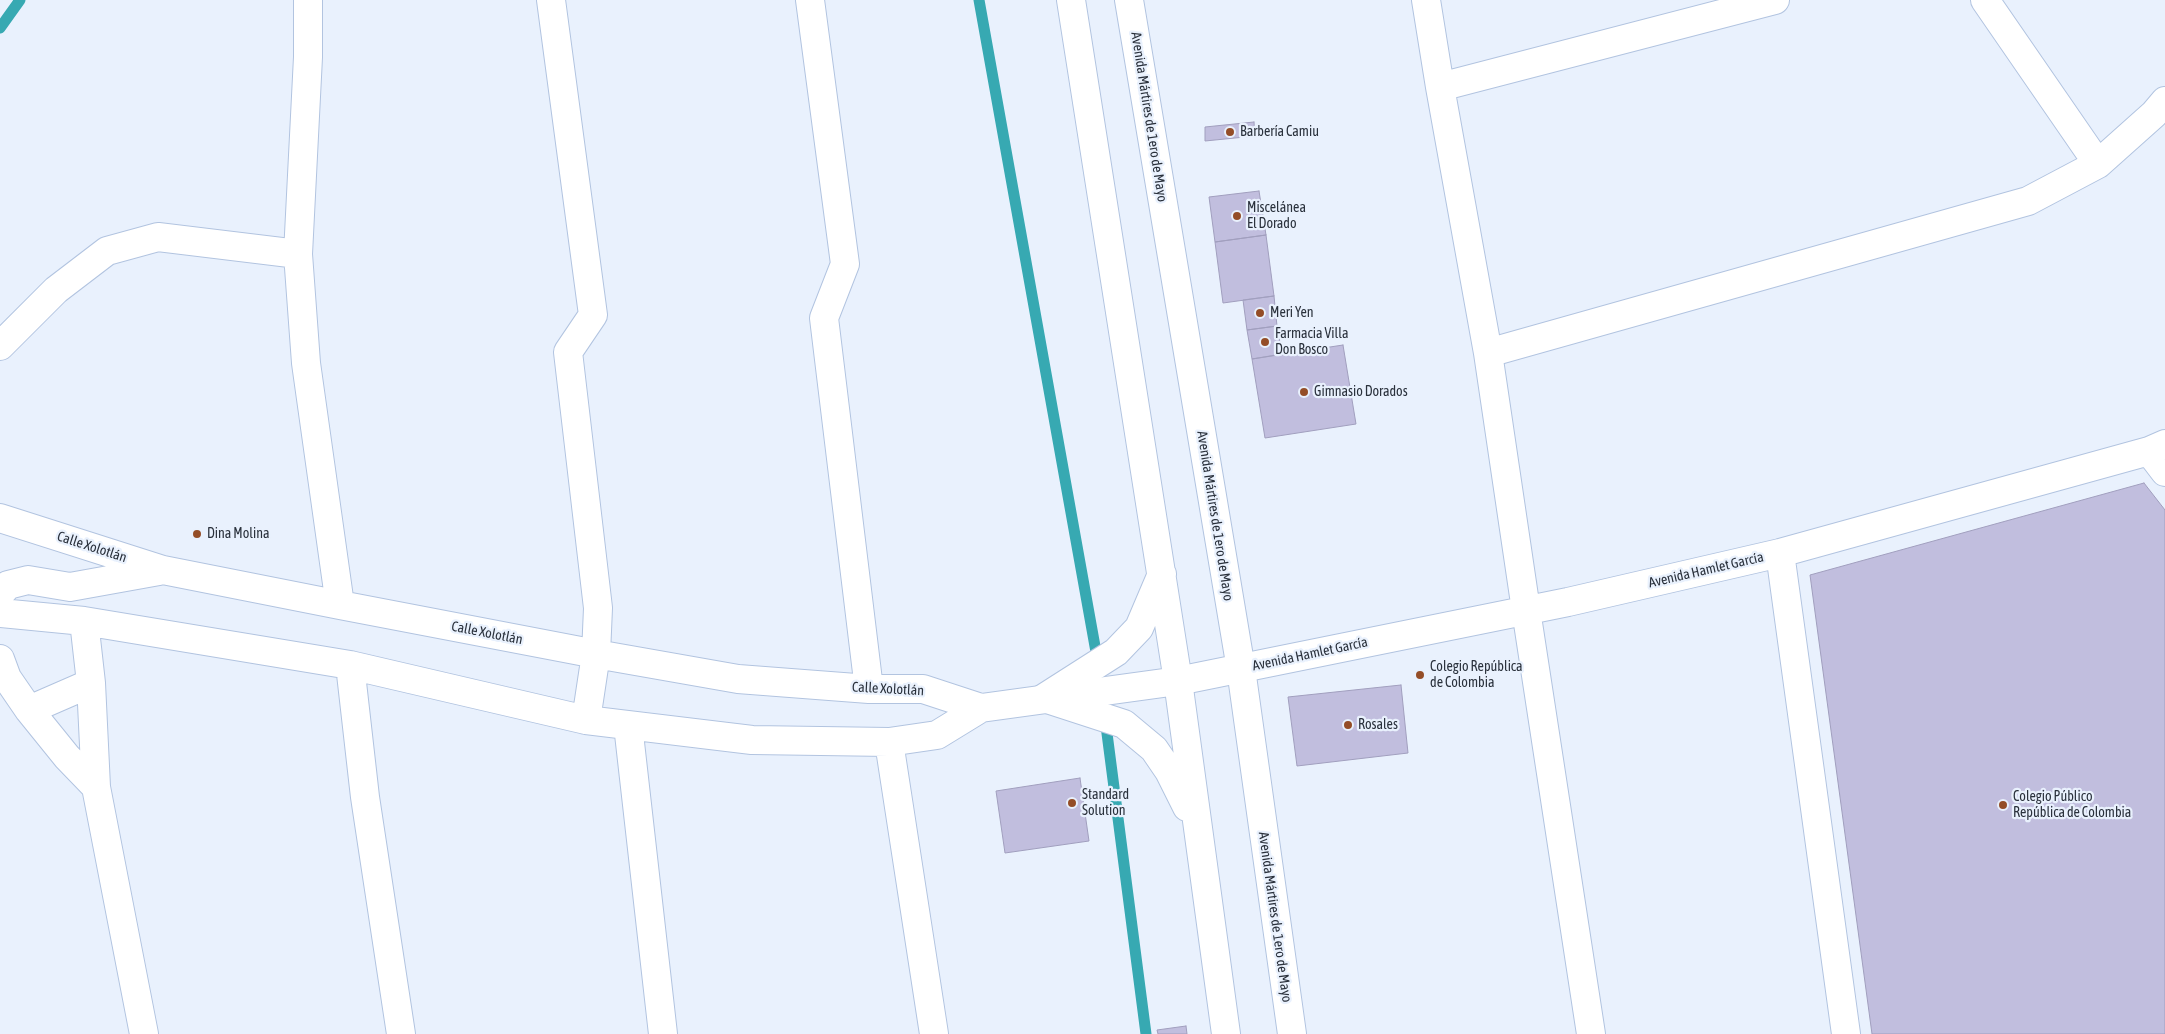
<!DOCTYPE html>
<meta charset="utf-8">
<style>
body{margin:0}
canvas{display:block;background:#e9f1fd}
</style>
<canvas width="2165" height="1034"></canvas>
<script>
const context = document.querySelector('canvas').getContext('2d');
context.lineJoin = 'round';
const toPath = rows => new Path2D(rows.map(r => 'M' + r).join(''));
function strokePath(path, color, width, dash) { context.strokeStyle = color; context.lineWidth = width; context.lineCap = dash ? 'butt' : 'round'; context.setLineDash(dash || []); context.stroke(path); }
function fill(path, color) { context.fillStyle = color; context.fill(path, 'evenodd'); }
function label(font, color, halo, rows, align = 'center') {
  context.font = font + ' "Asap Condensed",sans-serif'; context.lineWidth = 4.5; context.setLineDash([]); context.textBaseline = 'middle'; context.strokeStyle = halo; context.fillStyle = color; for (const [text, x, y, turn = 0] of rows) {
    context.save(); context.translate(x, y); context.rotate((+turn || 0) * Math.PI / 180); context.textAlign = isNaN(turn) ? turn : align; if (halo) context.strokeText(text, 0, 0); context.fillText(text, 0, 0); context.restore();
  }
}
const stream = toPath([
 [979,0,1098,663],
 [0,28,20,0],
 [1105,718,1146,1034]
]);
const building = toPath([
 [1254,122,1255,136,1205,141,1205,127,1254,122],
 [1259,191,1266,235,1215,242,1209,197,1259,191],
 [1266,235,1274,296,1223,303,1215,242,1266,235],
 [1274,296,1277,326,1247,330,1243,300,1274,296],
 [1277,326,1282,354,1252,359,1247,330,1277,326],
 [1343,345,1356,424,1265,438,1252,359,1343,345],
 [2144,483,2165,510,2165,1034,1872,1034,1810,575,2144,483],
 [1401,685,1408,753,1297,766,1288,697,1401,685],
 [1080,778,1089,841,1005,853,996,791,1080,778],
 [1186,1026,1187,1034,1158,1034,1157,1030,1186,1026]
]);
const minor = toPath([
 [308,0,308,57,298,254,306,363,340,605],
 [551,0,593,315,568,352,598,608,596,654,586,720],
 [810,0,845,264,824,318,869,689],
 [1426,0,1440,87,1488,353,1526,610,1591,1034],
 [1985,0,2098,164],
 [1440,87,1775,0],
 [0,346,56,290,107,251,158,237,298,254],
 [1488,353,2028,201,2098,164,2154,114,2165,101],
 [2149,451,2165,472],
 [0,518,163,570,340,605,596,654,738,679,869,689,923,689,981,708],
 [1780,553,1846,1034],
 [0,594,8,585,28,580,70,587,159,571],
 [0,613,84,621,350,665,586,720,752,740,889,742,937,735,981,708,1178,681,1568,602,1780,553,2149,451,2165,444],
 [84,621,91,683,96,787,144,1034],
 [0,659,7,678,29,710,67,757,96,787],
 [350,665,365,797,401,1034],
 [29,710,91,683],
 [628,725,663,1034],
 [889,742,934,1034]
]);
const major = toPath([
 [1071,0,1178,681,1226,1034],
 [1129,0,1241,669,1292,1034],
 [1044,698,1124,724,1154,749,1169,771,1187,807],
 [1044,698,1116,652,1139,628,1162,574]
]);
const markers = [
 [1230,132,5,"#944d27"],
 [1237,216,5,"#944d27"],
 [1260,313,5,"#944d27"],
 [1265,342,5,"#944d27"],
 [1304,392,5,"#944d27"],
 [197,534,5,"#944d27"],
 [1420,675,5,"#944d27"],
 [1348,725,5,"#944d27"],
 [1072,803,5,"#944d27"],
 [2003,805,5,"#944d27"]
];
const streetNames = [
 ["Avenida Mártires de 1ero de Mayo",1149,117,81],
 ["Avenida Mártires de 1ero de Mayo",1215,516,81],
 ["Calle Xolotlán",92,547,18],
 ["Avenida Hamlet García",1706,570,-13],
 ["Calle Xolotlán",487,633,11],
 ["Avenida Hamlet García",1310,654,-12],
 ["Calle Xolotlán",888,689,3],
 ["Avenida Mártires de 1ero de Mayo",1275,917,82]
];
const poiNames = [
 ["Barbería Camiu",1240,132],
 ["Miscelánea",1247,208],
 ["El Dorado",1247,224],
 ["Meri Yen",1270,313],
 ["Farmacia Villa",1275,334],
 ["Don Bosco",1275,350],
 ["Gimnasio Dorados",1314,392],
 ["Dina Molina",207,534],
 ["Colegio República",1430,667],
 ["de Colombia",1430,683],
 ["Rosales",1358,725],
 ["Standard",1082,795],
 ["Solution",1082,811],
 ["Colegio Público",2013,797],
 ["República de Colombia",2013,813]
];
strokePath(stream, '#37a9b2', 11);
fill(building, '#c1bede');
strokePath(building, '#a19fbe', 1);
strokePath(minor, '#b2c4e0', 30);
strokePath(major, '#b2c4e0', 30);
strokePath(minor, '#fff', 28);
strokePath(major, '#fff', 28);
for (const [x, y, r, color] of markers) { const dot = new Path2D(); dot.arc(x, y, r, 0, 2 * Math.PI); context.fillStyle = color; context.fill(dot); strokePath(dot, '#e9f1fd', 2); }
label('14px', '#2a313c', '#e9f1fd', streetNames);
label('14px', '#2a313c', '#e9f1fd', poiNames, 'left');
</script>
